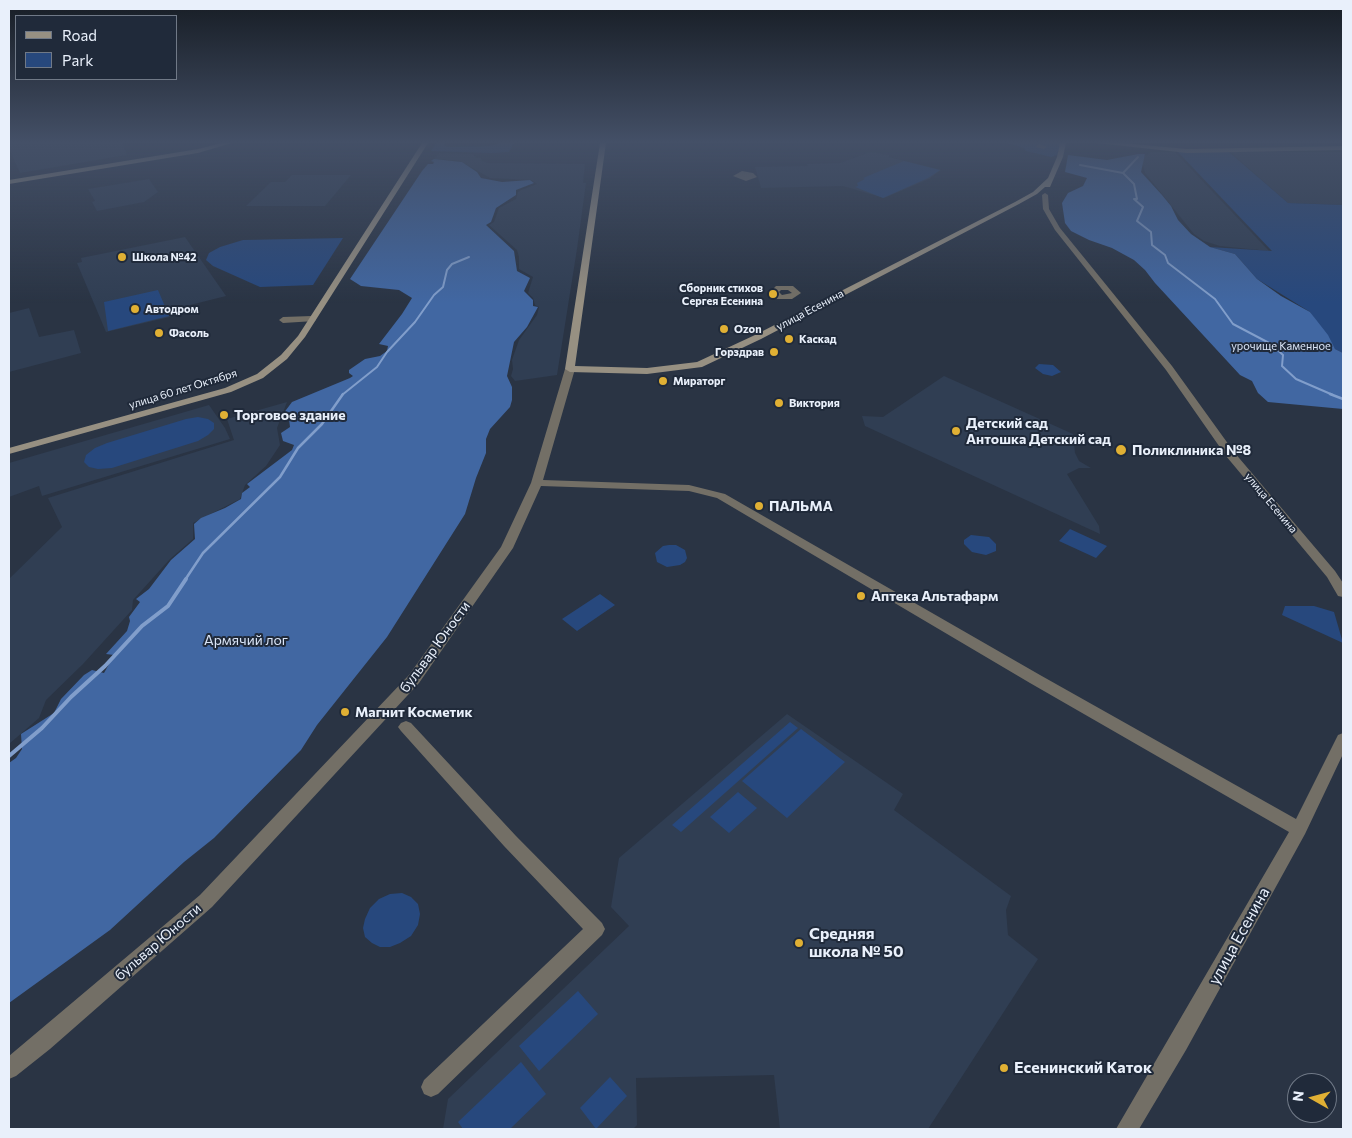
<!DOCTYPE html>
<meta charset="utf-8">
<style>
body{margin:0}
#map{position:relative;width:1352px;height:1138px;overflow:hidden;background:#2a3444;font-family:Commissioner,sans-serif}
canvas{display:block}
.frame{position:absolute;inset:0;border:10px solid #e9f0fb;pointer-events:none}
.legend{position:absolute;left:15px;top:15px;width:162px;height:65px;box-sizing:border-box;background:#202a3a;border:1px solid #707987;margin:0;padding:6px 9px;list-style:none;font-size:15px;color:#e9f0fb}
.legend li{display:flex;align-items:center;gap:10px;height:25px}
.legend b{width:25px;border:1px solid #707987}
.north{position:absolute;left:1287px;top:1073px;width:50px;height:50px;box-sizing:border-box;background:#202a3a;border:1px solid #707987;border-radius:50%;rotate:277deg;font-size:14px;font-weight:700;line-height:20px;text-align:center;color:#e9f0fb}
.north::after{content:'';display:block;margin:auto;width:18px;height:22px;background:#e0b034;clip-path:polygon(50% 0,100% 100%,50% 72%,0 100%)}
</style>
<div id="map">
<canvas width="1352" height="1138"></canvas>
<div class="frame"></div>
<ul class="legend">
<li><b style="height:6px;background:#979082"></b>Road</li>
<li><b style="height:14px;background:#27487d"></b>Park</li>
</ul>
<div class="north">N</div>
</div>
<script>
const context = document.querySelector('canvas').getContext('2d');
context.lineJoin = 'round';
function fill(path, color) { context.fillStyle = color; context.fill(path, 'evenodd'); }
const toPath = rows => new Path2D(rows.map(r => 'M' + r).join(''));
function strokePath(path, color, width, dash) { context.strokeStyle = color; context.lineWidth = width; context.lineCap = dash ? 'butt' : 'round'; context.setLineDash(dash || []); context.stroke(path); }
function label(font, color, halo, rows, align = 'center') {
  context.font = font + ' Commissioner,sans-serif'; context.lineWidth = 4; context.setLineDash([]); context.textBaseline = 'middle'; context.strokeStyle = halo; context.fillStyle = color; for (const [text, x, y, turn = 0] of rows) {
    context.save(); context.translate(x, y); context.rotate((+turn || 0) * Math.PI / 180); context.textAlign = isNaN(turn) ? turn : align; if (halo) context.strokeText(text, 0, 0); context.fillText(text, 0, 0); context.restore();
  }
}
const built = toPath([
 [9,143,122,143,127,155,20,173,9,149],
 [870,152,889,155,889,157,941,170,929,179,884,198,843,186,761,188,755,167,808,166,807,164,840,163],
 [1151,152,1175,152,1269,251,1220,246,1204,241,1194,234,1145,173,1141,158],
 [1230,152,1343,152,1343,205,1288,203],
 [439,153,473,154,476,158,481,158,482,161,488,163,585,164,583,183,586,183,577,249,557,375,515,381,511,376,513,369,512,360,519,340,537,315,539,307,535,305,533,298,528,293,533,277,519,269,519,257,517,250,489,225,494,222,499,208,516,199,518,192,521,190,537,184,531,180,490,178,460,161,434,159],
 [292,175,351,175,325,206,246,206,271,182,285,182],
 [149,179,158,192,144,202,97,211,92,202,95,201,88,189],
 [185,237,226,296,174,309,178,315,106,332,77,263,82,262,81,258],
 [29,308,39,337,74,330,81,353,9,372,9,313],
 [944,376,1073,434,1075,453,1079,461,1091,468,1079,468,1067,474,1099,526,1100,534,865,426,862,416,883,417],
 [287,402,277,428,280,445,266,466,245,485,240,499,193,523,193,539,170,559,133,600,132,610,83,664,46,700,39,718,9,744,9,579,62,527,48,498,234,440,227,419],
 [209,405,225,428,230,439,42,496,39,486,9,497,9,463],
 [787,714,903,794,894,810,1011,896,1006,910,1008,935,1038,959,928,1129,780,1129,774,1075,636,1078,637,1125,633,1129,443,1129,448,1099,629,926,611,907,619,858]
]);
const green = toPath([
 [436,143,444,143,445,146,450,147,490,146,500,143,514,143,509,152,491,153,431,151],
 [1008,143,1061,143,1057,155,1051,157,1026,151,1024,148],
 [1178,152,1229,152,1288,203,1343,205,1343,353,1335,349,1310,312,1257,279,1235,254,1210,247,1272,251],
 [904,161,940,170,928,178,883,198,855,187,858,186,857,183,865,179,863,178],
 [343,238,313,285,260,287,213,266,206,260,209,253,220,247,243,240],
 [158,290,169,316,108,331,104,302],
 [1039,364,1053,365,1061,372,1052,376,1043,374,1035,368],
 [198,417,208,419,214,423,214,429,208,435,198,441,112,468,98,469,89,467,84,462,86,455,95,448,107,443,186,419],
 [1070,529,1107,546,1096,558,1059,541],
 [971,535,989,537,996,544,996,551,986,555,972,552,964,544,964,540],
 [669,545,676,545,685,550,687,558,685,562,680,565,667,567,657,562,655,553,663,546],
 [600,594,615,605,577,631,562,619],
 [1285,606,1314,606,1334,612,1343,643,1282,615],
 [790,722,798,728,681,832,672,825],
 [801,729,845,762,787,818,742,781],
 [738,792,757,808,729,833,710,817],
 [402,893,411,897,418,904,420,914,418,925,411,936,400,943,390,947,380,947,372,943,365,937,363,928,365,919,370,908,379,899,390,894],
 [578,991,598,1014,539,1071,519,1046],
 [521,1062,546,1094,510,1129,463,1129,458,1122],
 [610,1077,627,1096,596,1129,580,1108]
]);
const forest = toPath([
 [1138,154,1145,154,1141,172,1162,195,1171,206,1178,220,1191,234,1210,247,1235,254,1257,279,1281,296,1310,312,1328,335,1335,349,1343,353,1343,409,1268,402,1258,393,1252,381,1240,375,1155,283,1145,270,1134,260,1112,248,1089,240,1071,231,1065,223,1062,203,1068,193,1083,186,1087,178,1065,172,1068,155,1107,160],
 [434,159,462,162,477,172,481,178,502,182,530,180,534,183,516,190,516,195,496,208,491,222,486,225,514,251,517,271,530,278,524,291,533,300,533,306,538,307,527,327,514,342,507,376,512,387,512,400,510,407,490,429,486,439,486,453,476,478,465,514,387,637,317,725,301,750,214,838,184,862,110,930,9,1003,9,763,16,758,22,749,21,734,54,713,61,699,84,675,92,670,104,673,114,655,106,654,127,631,130,621,129,617,140,602,136,599,149,589,171,560,195,539,194,524,201,518,225,508,241,499,242,493,250,487,247,484,292,450,294,445,283,441,281,433,290,427,289,419,283,414,292,402,350,378,353,376,349,373,349,370,365,359,380,356,387,351,388,346,379,344,402,314,412,298,399,290,361,286,350,279,422,171,428,164,433,164,434,162,431,161]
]);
const streamFar2 = toPath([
 [1138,157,1123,173,1134,184,1137,199,1134,199,1143,207,1137,221,1151,232,1152,245,1165,255,1168,263,1215,299,1233,324,1271,344,1283,355,1282,366,1296,379,1333,395],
 [1080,165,1123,173],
 [342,395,377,367,387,352,415,322,434,295,443,287,447,270,452,264,469,257]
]);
const streamFar1 = toPath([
 [1330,394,1343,399],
 [185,580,203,553,280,477,298,448,322,424,343,394]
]);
const stream = toPath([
 [9,756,42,728,71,697,105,666,142,626,168,606,186,579]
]);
const street = toPath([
 [1038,144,1043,145,1047,147,1044,149,1036,147,1038,144],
 [742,171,753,173,757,177,746,181,733,176,742,171],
 [1045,193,1048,195,1049,209,1060,228,1172,366,1234,452,1335,571,1343,583,1343,597,1338,596,1327,577,1226,456,1166,370,1055,230,1043,209,1042,195,1045,193],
 [776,286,793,286,801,293,792,299,777,299,770,292,776,286],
 [781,290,788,290,792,293,782,295,779,292,781,290],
 [312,316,316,319,315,321,283,323,279,320,283,317,312,316],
 [570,366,575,369,543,480,689,485,725,494,1040,675,1296,819,1338,735,1343,733,1343,754,1305,834,1186,1050,1139,1129,1116,1129,1289,832,1030,683,717,498,689,491,541,486,513,548,419,683,212,907,50,1049,16,1076,9,1079,9,1056,200,895,409,675,501,547,531,483,565,369,570,366],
 [406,721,411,723,516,836,602,923,605,929,602,935,438,1094,431,1097,424,1094,421,1087,424,1080,583,929,504,846,401,731,398,727,401,723,406,721]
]);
const secondary = toPath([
 [221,143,232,143,198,153,9,184,9,180,198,149,221,143],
 [422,143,428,143,305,337,287,359,263,378,231,392,9,454,9,448,225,388,257,374,281,355,298,336,422,143],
 [600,143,606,143,575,366,647,368,697,362,755,335,1015,202,1033,192,1048,178,1057,157,1060,143,1066,143,1063,157,1050,187,1045,187,1037,194,1019,204,761,339,702,367,647,374,570,372,565,369,600,143],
 [1097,143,1123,143,1187,149,1343,146,1343,150,1187,153,1097,143]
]);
const markers = [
 [122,257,5,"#e0b034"],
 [773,294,5,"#e0b034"],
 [135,309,5,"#e0b034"],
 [724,329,5,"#e0b034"],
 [159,333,5,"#e0b034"],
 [789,339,5,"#e0b034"],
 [774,352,5,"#e0b034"],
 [663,381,5,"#e0b034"],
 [779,403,5,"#e0b034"],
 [224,415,5,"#e0b034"],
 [956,431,5,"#e0b034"],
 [1121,450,6,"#e0b034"],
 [759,506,5,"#e0b034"],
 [861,596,5,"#e0b034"],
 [345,712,5,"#e0b034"],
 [799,943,5,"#e0b034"],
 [1004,1068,5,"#e0b034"]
];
const farPoinames = [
 ["Школа №42",132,257],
 ["Сборник стихов",763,288,"right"],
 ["Сергея Есенина",763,301,"right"],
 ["Автодром",145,309],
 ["Ozon",734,329],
 ["Фасоль",169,333],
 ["Каскад",799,339],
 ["Горздрав",764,352,"right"],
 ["Мираторг",673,381],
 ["Виктория",789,403]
];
const farStreetnames = [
 ["улица Есенина",810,310,-28],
 ["улица 60 лет Октября",183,389,-17],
 ["улица Есенина",1271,503,50]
];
const farParknames = [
 ["урочище Каменное",1281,346]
];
const poiNames = [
 ["Торговое здание",234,415],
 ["Детский сад",966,423],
 ["Антошка Детский сад",966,439],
 ["Поликлиника №8",1132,450],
 ["ПАЛЬМА",769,506],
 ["Аптека Альтафарм",871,596],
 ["Магнит Косметик",355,712]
];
const parkNames = [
 ["Армячий лог",246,640]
];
const streetNames = [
 ["бульвар Юности",435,647,-54],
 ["бульвар Юности",158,942,-41]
];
const nearPoinames = [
 ["Средняя",809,934],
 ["школа № 50",809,952],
 ["Есенинский Каток",1014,1068]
];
const nearStreetnames = [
 ["улица Есенина",1239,936,-61]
];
fill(built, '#303e53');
fill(green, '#27487d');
fill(forest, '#4167a2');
strokePath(streamFar2, '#819ecb', 2);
strokePath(streamFar1, '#819ecb', 2.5);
strokePath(stream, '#819ecb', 4);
fill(street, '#736f66');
fill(secondary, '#979082');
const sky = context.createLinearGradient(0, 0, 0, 303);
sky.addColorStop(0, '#171d25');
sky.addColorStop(0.47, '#445067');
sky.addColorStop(1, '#44506700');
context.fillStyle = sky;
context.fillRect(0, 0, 1352, 303);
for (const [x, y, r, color] of markers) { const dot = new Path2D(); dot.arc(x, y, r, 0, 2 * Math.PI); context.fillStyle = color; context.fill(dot); strokePath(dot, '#202a3a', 2); }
label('bold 11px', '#e9f0fb', '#202a3a', farPoinames, 'left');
label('11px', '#e9f0fb', '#202a3a', farStreetnames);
label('11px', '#dae5f7', '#202a3a', farParknames);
label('bold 14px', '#e9f0fb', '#202a3a', poiNames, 'left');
label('14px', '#dae5f7', '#202a3a', parkNames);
label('14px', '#e9f0fb', '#202a3a', streetNames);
label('bold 16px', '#e9f0fb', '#202a3a', nearPoinames, 'left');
label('16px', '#e9f0fb', '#202a3a', nearStreetnames);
</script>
